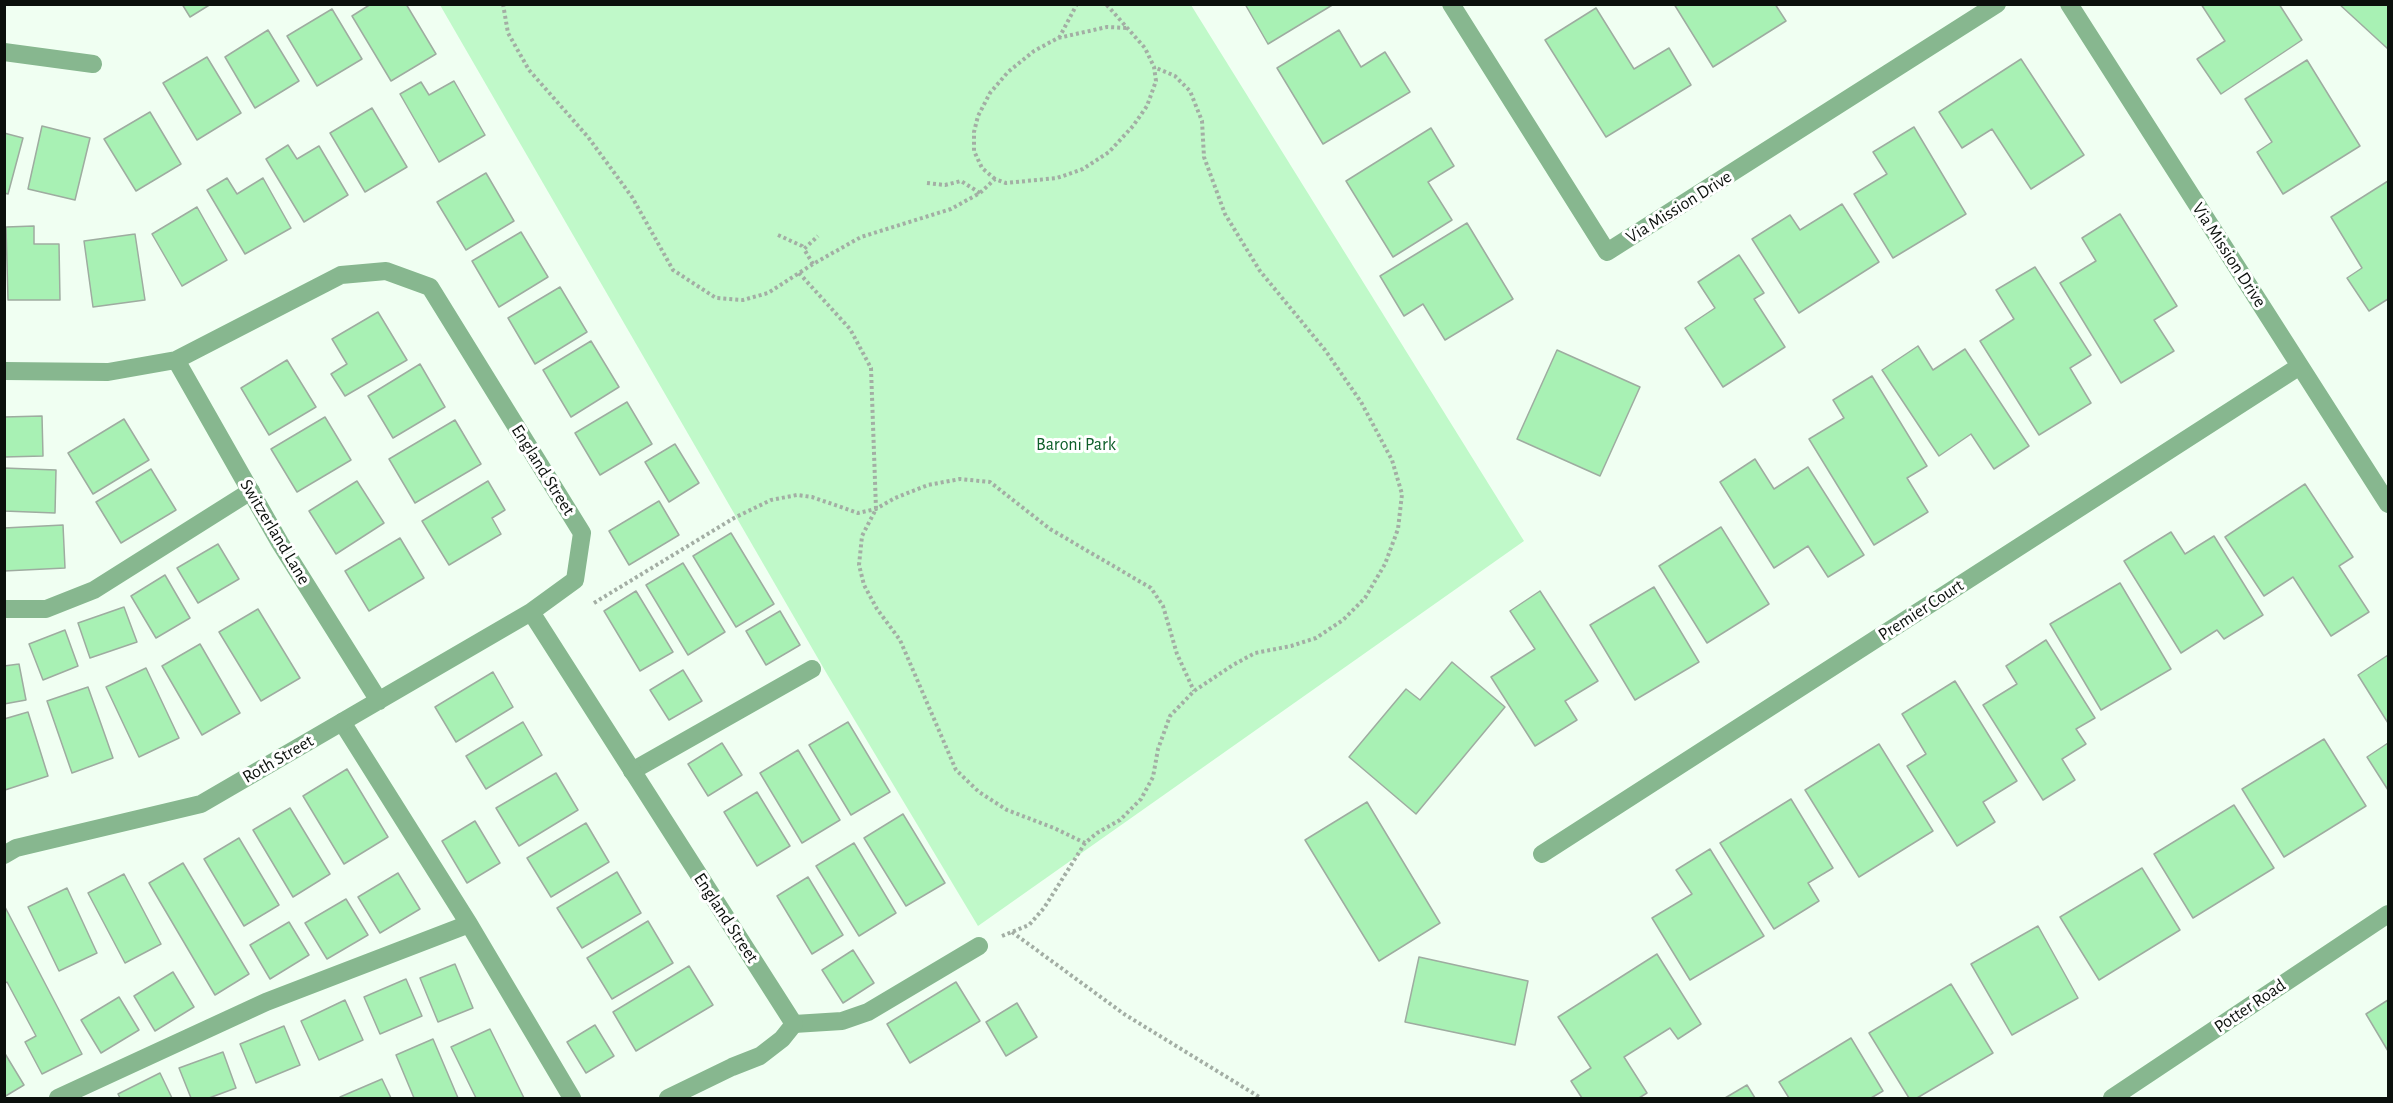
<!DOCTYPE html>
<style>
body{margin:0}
#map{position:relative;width:2393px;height:1103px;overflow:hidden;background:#f0fff2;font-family:"Alegreya Sans",sans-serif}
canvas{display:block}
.frame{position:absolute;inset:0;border:6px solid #0b100c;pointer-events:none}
</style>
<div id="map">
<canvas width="2393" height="1103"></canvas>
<div class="frame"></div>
</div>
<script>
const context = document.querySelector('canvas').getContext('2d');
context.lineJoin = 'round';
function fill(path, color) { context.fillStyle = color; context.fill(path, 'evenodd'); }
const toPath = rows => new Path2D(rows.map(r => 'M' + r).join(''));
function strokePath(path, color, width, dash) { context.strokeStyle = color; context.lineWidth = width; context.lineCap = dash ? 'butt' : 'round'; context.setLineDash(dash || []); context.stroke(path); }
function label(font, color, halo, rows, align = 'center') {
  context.font = font + ' "Alegreya Sans",sans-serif'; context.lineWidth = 6; context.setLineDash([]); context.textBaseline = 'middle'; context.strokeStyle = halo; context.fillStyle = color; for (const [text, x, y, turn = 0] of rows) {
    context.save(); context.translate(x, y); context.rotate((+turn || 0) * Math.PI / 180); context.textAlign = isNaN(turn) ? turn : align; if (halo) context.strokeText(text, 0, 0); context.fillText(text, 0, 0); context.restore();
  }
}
const green = toPath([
 [440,5,1191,5,1524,541,978,926,827,674]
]);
const building = toPath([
 [182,4,211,4,190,17,182,4],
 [371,4,406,4,436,54,391,81,352,16,371,4],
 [1245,4,1334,4,1268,44,1245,4],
 [1674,4,1775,4,1786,21,1713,67,1674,4],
 [2201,4,2279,4,2302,40,2221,94,2197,59,2225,41,2201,4],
 [2339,4,2388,4,2388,49,2339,4],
 [1596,8,1634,69,1669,48,1691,85,1606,137,1545,40,1596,8],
 [332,9,362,59,317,86,287,36,332,9],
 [268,30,299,81,255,108,225,57,268,30],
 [1339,30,1361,67,1385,52,1410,92,1323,144,1277,68,1339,30],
 [207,57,241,113,197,140,163,83,207,57],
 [2021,59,2084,155,2031,189,1992,129,1962,148,1939,112,2021,59],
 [2307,60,2360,146,2283,194,2257,152,2272,142,2245,99,2307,60],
 [454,81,485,135,439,162,400,94,421,82,429,95,454,81],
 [372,108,407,167,365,192,330,133,372,108],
 [150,112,181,164,136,191,104,139,150,112],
 [42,126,90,138,75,200,28,189,42,126],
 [1914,127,1966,214,1893,258,1854,194,1887,174,1873,152,1914,127],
 [1431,128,1454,166,1428,182,1452,220,1393,257,1346,181,1431,128],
 [4,133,23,138,8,194,4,193,4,133],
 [288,145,297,159,319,146,348,195,304,222,266,159,288,145],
 [486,173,514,221,466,250,437,202,486,173],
 [227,178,237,194,263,178,291,228,245,254,207,190,227,178],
 [2388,181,2388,299,2369,311,2347,278,2362,268,2331,217,2388,181],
 [1842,204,1879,262,1799,313,1752,239,1790,215,1800,230,1842,204],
 [197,207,227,260,182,286,152,234,197,207],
 [2120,214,2177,306,2154,320,2174,351,2121,383,2060,283,2096,261,2082,238,2120,214],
 [1467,223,1513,299,1445,340,1423,304,1404,316,1380,276,1467,223],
 [34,226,34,244,59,244,60,300,8,300,6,227,34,226],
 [521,232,548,277,499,307,472,261,521,232],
 [135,234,145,300,93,307,84,241,135,234],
 [1739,255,1764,293,1754,299,1785,347,1723,387,1685,328,1715,308,1698,282,1739,255],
 [2035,267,2091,355,2070,368,2091,403,2039,435,1980,341,2014,319,1996,290,2035,267],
 [560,287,587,332,535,364,508,318,560,287],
 [378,312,407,360,345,396,331,374,347,364,332,339,378,312],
 [591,341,619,387,571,417,543,370,591,341],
 [1918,346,1933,370,1965,349,2029,446,1994,469,1971,434,1939,456,1882,370,1918,346],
 [1557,350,1640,387,1600,476,1517,439,1557,350],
 [287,360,316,407,269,435,241,388,287,360],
 [420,364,445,407,393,438,368,396,420,364],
 [1872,376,1927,466,1907,478,1928,512,1874,545,1809,439,1844,418,1833,400,1872,376],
 [627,402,652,444,600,475,575,433,627,402],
 [42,416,43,456,4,457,4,417,42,416],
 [325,417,351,460,297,492,271,449,325,417],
 [124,419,149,460,93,494,68,453,124,419],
 [455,420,481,464,415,503,389,459,455,420],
 [675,444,699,483,669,502,645,462,675,444],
 [1755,459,1774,489,1808,467,1864,555,1828,577,1808,546,1774,568,1720,482,1755,459],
 [4,468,56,470,55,513,4,511,4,468],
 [151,469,176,510,121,543,96,502,151,469],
 [357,481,384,523,336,554,309,511,357,481],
 [488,481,505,510,492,518,501,534,449,565,422,521,488,481],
 [2305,484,2353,557,2339,566,2369,612,2331,636,2293,577,2264,596,2225,537,2305,484],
 [659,501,679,535,629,565,609,531,659,501],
 [63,525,65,568,4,571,4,528,63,525],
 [1721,527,1769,604,1707,643,1659,566,1721,527],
 [2171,532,2185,554,2214,536,2263,615,2224,639,2217,630,2181,653,2124,561,2171,532],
 [731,533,774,604,736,627,693,556,731,533],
 [400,538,424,578,369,611,345,571,400,538],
 [218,544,239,579,198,603,177,568,218,544],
 [683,563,725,632,688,655,646,585,683,563],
 [165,575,190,618,156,638,131,596,165,575],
 [2120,583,2171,669,2101,710,2050,624,2120,583],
 [1654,587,1699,662,1635,700,1590,625,1654,587],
 [636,591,673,652,640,671,604,611,636,591],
 [1540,591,1598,681,1565,701,1577,720,1535,746,1491,677,1535,649,1510,611,1540,591],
 [124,607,137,642,90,658,78,623,124,607],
 [258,609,300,678,261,701,219,632,258,609],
 [780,611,800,645,766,665,746,631,780,611],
 [65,630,78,666,43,680,29,644,65,630],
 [2046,640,2095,718,2076,729,2086,744,2062,759,2075,780,2043,800,1983,705,2017,684,2006,666,2046,640],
 [200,644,240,713,202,735,162,666,200,644],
 [2388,655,2388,723,2358,675,2388,655],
 [1452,662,1505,707,1416,814,1349,757,1406,689,1420,700,1452,662],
 [19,664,26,700,4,704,4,666,19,664],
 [146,668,179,738,139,757,106,687,146,668],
 [683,670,702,701,669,720,650,690,683,670],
 [493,672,513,707,456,742,435,707,493,672],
 [1955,681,2017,781,1983,802,1995,822,1957,846,1907,766,1926,754,1902,714,1955,681],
 [88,687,113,758,72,773,47,701,88,687],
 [28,712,48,776,5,790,4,719,28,712],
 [523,722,542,755,486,789,466,756,523,722],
 [848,722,890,792,851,815,809,745,848,722],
 [2324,739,2366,806,2284,857,2242,789,2324,739],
 [722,743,742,775,708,796,688,764,722,743],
 [2388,743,2388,790,2367,757,2388,743],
 [1879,744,1933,831,1859,877,1805,790,1879,744],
 [798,750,840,820,802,843,760,773,798,750],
 [347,769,388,837,344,864,303,796,347,769],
 [556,773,578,810,519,846,496,808,556,773],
 [757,792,790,846,757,866,724,812,757,792],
 [1791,799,1833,868,1808,883,1819,901,1774,929,1720,843,1791,799],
 [1367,802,1440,923,1379,961,1305,840,1367,802],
 [2234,805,2274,868,2193,918,2154,854,2234,805],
 [290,808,330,874,293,897,253,830,290,808],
 [903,814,945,883,906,906,864,838,903,814],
 [475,821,500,863,467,883,442,841,475,821],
 [586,823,609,862,551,897,527,858,586,823],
 [239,838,279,905,244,926,204,859,239,838],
 [854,843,896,913,859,936,816,866,854,843],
 [1710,849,1764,936,1690,980,1652,918,1692,894,1676,870,1710,849],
 [183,863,249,974,215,995,149,883,183,863],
 [2142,868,2180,930,2099,980,2060,917,2142,868],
 [617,872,641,913,582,948,557,908,617,872],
 [398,873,420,909,380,933,358,897,398,873],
 [124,874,161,944,125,963,88,893,124,874],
 [808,877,843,935,812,954,777,896,808,877],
 [67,888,97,953,59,971,28,907,67,888],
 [346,899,368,935,327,959,305,923,346,899],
 [5,907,82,1054,42,1074,25,1042,36,1036,7,982,4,984,5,907],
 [648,921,673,963,612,999,587,958,648,921],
 [289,922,309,955,270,979,250,945,289,922],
 [2038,926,2078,998,2012,1035,1971,964,2038,926],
 [853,950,874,983,843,1003,822,970,853,950],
 [1657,954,1701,1024,1678,1039,1670,1028,1624,1057,1647,1093,1639,1098,1582,1098,1571,1081,1591,1068,1558,1017,1657,954],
 [1419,957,1528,981,1515,1045,1405,1022,1419,957],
 [455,964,473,1008,438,1022,420,978,455,964],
 [689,966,713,1005,636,1051,613,1012,689,966],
 [173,972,194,1007,155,1031,134,996,173,972],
 [406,979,422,1016,380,1034,364,997,406,979],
 [956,982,980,1021,910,1063,887,1024,956,982],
 [1951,984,1993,1053,1917,1098,1909,1098,1869,1033,1951,984],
 [119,997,139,1030,101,1053,81,1020,119,997],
 [345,1000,363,1040,319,1060,301,1021,345,1000],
 [2388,1000,2388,1051,2366,1014,2388,1000],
 [1017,1003,1037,1037,1006,1056,986,1022,1017,1003],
 [595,1025,614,1056,586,1073,567,1042,595,1025],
 [284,1026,300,1065,256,1083,240,1044,284,1026],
 [490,1029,524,1098,476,1098,451,1047,490,1029],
 [1851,1038,1883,1091,1871,1098,1789,1098,1779,1082,1851,1038],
 [433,1039,458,1098,414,1098,396,1055,433,1039],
 [4,1052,24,1085,4,1097,4,1052],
 [223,1052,236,1088,209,1098,191,1098,179,1068,223,1052],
 [160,1073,172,1098,120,1098,118,1094,160,1073],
 [382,1079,391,1098,341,1098,340,1097,382,1079],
 [1747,1085,1755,1098,1725,1098,1747,1085]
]);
const path = toPath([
 [503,4,508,33,529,70,588,137,632,197,673,270,716,298,743,300,768,293,813,264,861,237,951,209,980,193,995,179,1006,183,1057,178,1083,169,1109,152,1133,126,1147,106,1156,81,1154,67,1145,48,1106,4],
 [1059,38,1077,4],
 [995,179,982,168,974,151,974,132,978,116,990,93,1008,72,1034,51,1058,38,1107,27,1127,28],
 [927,183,945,185,961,181,980,193],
 [778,235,802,246,804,249],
 [813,264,804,249,818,236],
 [799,273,850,329,871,368,876,509,862,536,859,565,864,585,877,609,900,640,956,770,979,792,1007,810,1054,828,1085,843],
 [594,603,734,518,771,500,797,495,812,497,858,513,876,509,895,498,928,485,960,479,990,482,1050,529,1151,588,1163,606,1177,654,1194,691],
 [1012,932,1124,1014,1261,1098],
 [1002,936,1029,925,1044,908,1085,843,1097,833,1120,820,1141,799,1153,777,1158,749,1170,716,1194,691,1233,665,1255,653,1291,646,1316,638,1343,620,1365,598,1385,564,1398,529,1402,494,1392,460,1361,402,1325,350,1260,271,1225,214,1204,157,1202,121,1190,91,1175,76,1154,67]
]);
const service = toPath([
 [4,609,46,609,94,590,251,491],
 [342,722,469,924,572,1098],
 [632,771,812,669],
 [794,1024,842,1021,868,1012,979,946],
 [58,1098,266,1002,469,924]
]);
const minor = toPath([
 [1451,4,1607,252,1997,4],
 [2069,4,2388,504],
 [4,52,93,64],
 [176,360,280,543,379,701],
 [4,371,108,372,176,360,341,275,386,271,430,287,582,533,575,580,531,612,794,1024,782,1039,760,1056,732,1067,668,1098],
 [1542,854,2300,366],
 [4,855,16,848,201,804,531,612],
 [2112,1098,2388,914]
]);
const streetNames = [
 ["Via Mission Drive",1679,207,-32],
 ["Via Mission Drive",2229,255,57],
 ["England Street",543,470,58],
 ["Switzerland Lane",275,532,59],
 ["Premier Court",1921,610,-33],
 ["Roth Street",278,759,-30],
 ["England Street",726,918,57],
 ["Potter Road",2250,1006,-34]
];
const parkNames = [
 ["Baroni Park",1076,445]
];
fill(green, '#c0f9c9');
fill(building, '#a8f1b4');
strokePath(building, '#9eaca0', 1.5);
strokePath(path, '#a3aea4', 4, [3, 3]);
strokePath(service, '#87b78f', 18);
strokePath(minor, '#87b78f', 18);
label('18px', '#0b100c', '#fff', streetNames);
label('18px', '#0d5e29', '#fff', parkNames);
</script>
